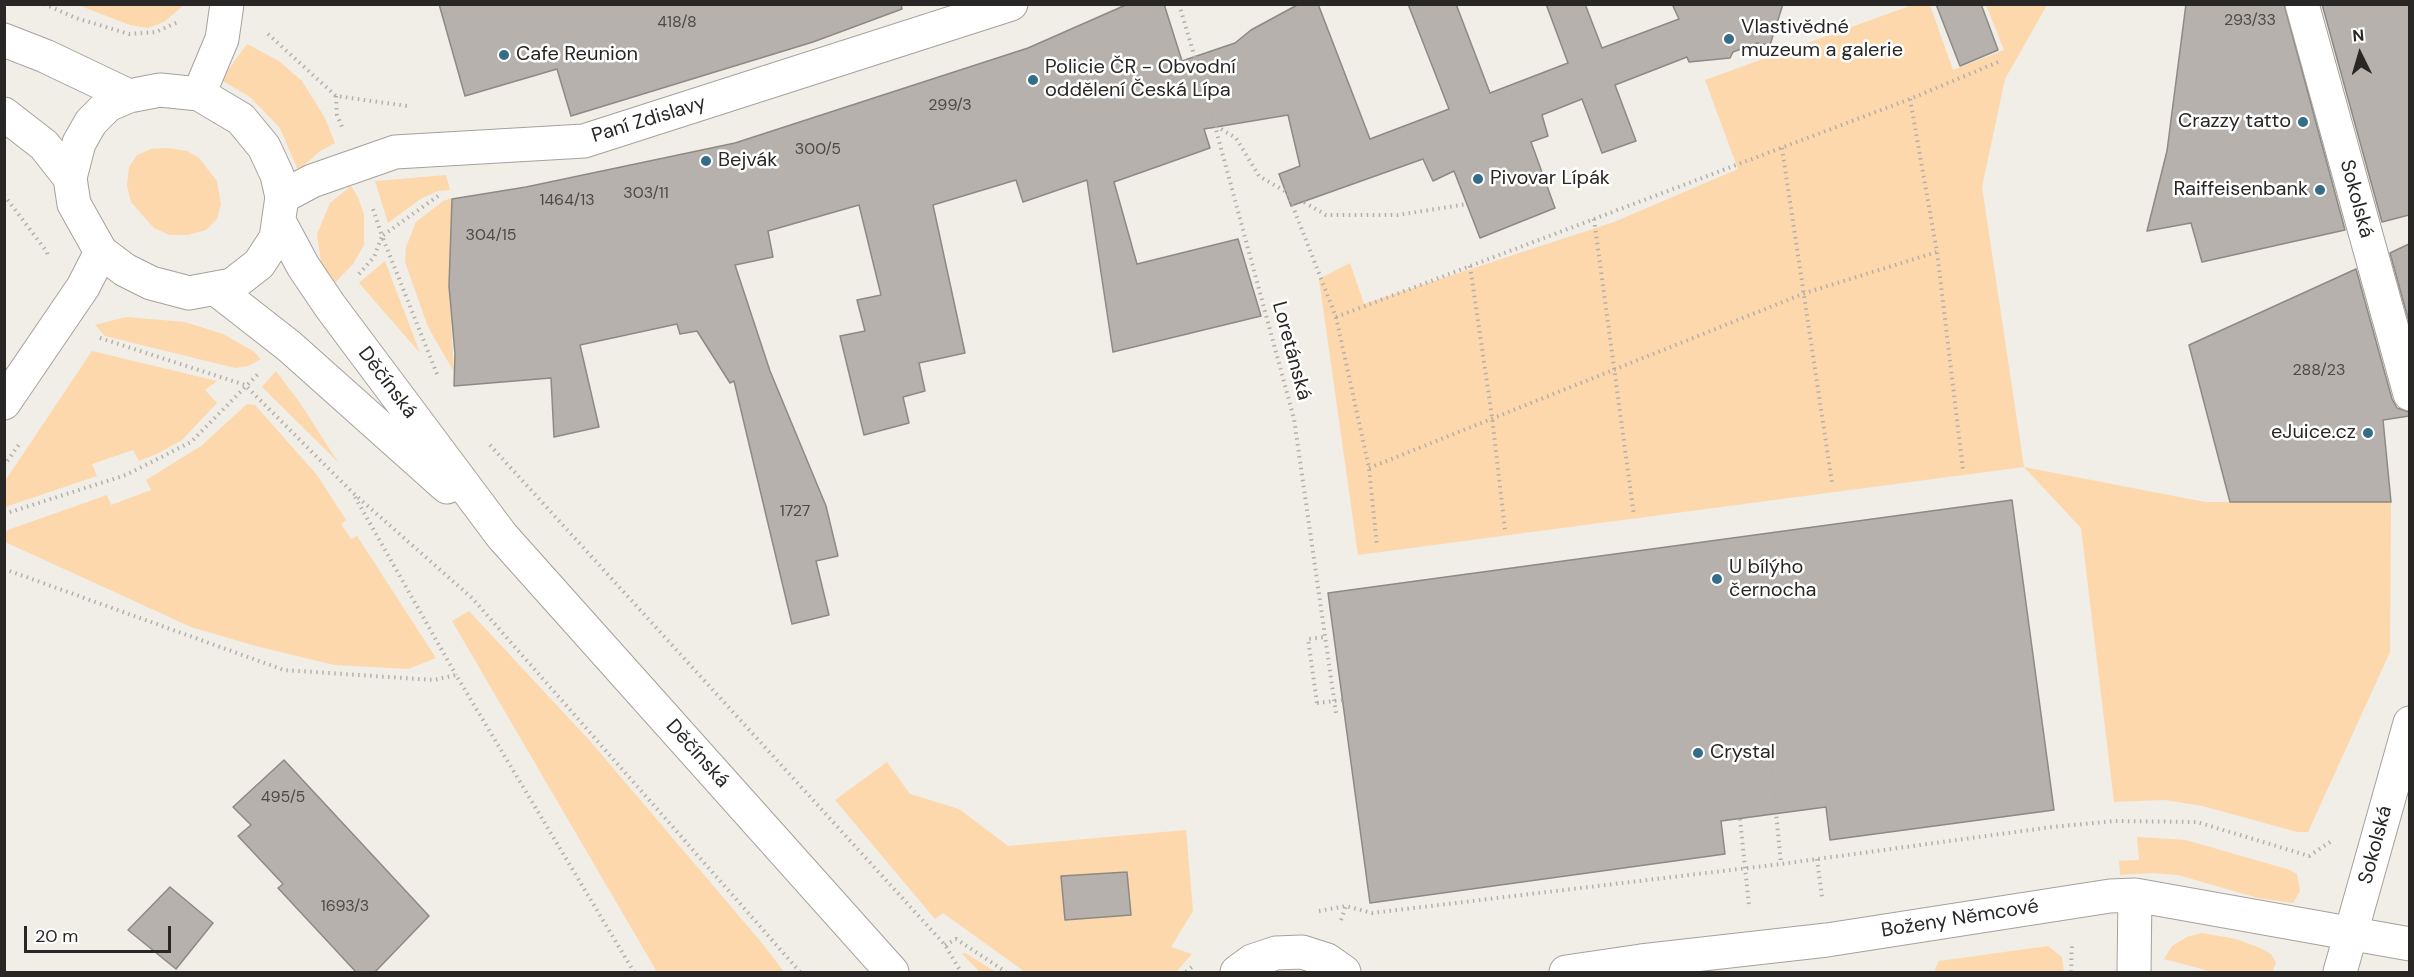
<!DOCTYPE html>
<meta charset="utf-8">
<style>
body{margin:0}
#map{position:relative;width:2414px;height:977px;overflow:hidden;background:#f1ede7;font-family:"DM Sans",sans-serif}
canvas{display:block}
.frame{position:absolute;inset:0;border:6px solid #292725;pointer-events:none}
.north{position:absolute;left:2330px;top:24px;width:60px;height:60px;-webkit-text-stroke:4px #fff;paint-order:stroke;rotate:355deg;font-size:16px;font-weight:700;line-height:24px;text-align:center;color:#292725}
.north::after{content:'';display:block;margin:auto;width:21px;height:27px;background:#292725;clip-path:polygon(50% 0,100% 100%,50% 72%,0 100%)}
.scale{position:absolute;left:24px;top:926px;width:147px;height:27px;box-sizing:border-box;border:3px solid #292725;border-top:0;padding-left:8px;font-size:18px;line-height:21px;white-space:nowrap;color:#292725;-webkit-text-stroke:4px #fff;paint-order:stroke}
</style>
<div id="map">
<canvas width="2414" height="977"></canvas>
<div class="frame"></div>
<div class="north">N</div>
<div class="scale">20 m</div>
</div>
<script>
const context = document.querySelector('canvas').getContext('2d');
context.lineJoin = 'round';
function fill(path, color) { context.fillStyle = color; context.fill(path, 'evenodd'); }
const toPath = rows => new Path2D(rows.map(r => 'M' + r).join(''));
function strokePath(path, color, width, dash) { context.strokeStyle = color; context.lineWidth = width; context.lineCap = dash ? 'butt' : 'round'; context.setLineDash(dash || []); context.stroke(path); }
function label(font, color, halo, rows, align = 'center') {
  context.font = font + ' "DM Sans",sans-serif'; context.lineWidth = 5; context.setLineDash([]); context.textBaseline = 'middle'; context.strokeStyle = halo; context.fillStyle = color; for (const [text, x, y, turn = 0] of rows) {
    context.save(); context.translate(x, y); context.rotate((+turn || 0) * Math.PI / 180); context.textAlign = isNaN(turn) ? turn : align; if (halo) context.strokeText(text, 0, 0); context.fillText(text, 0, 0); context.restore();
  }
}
const green = toPath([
 [1915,4,1930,5,1953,70,2004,50,1986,5,2047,5,2005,79,1982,187,2024,467,2205,502,2391,502,2390,652,2308,832,2297,832,2203,806,2164,800,2114,802,2081,528,2024,467,1358,555,1319,279,1350,263,1364,304,1614,222,1738,169,1705,80],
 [78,5,184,5,164,22,148,28,130,25],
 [247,44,279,61,302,81,325,118,335,143,319,152,301,168,297,168,280,128,250,97,221,80],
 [168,148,187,151,199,158,217,181,221,204,217,219,206,230,188,235,170,235,154,228,131,202,127,186,129,167,137,155,151,149],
 [446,175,450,190,438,191,422,198,388,223,375,181],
 [351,186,358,197,364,215,364,245,353,264,333,285,321,263,317,234,330,203],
 [452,198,449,286,454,372,428,327,405,262,406,247,416,222,443,201],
 [385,261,420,353,359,283],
 [126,317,185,322,223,334,253,351,261,359,248,366,235,368,105,336,95,325],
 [92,351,217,381,205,390,217,403,182,440,159,453,139,461,133,450,92,464,97,476,5,507,5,481],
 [276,371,300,403,338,462,262,387],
 [247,404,255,405,317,475,346,520,341,524,351,539,357,536,436,658,408,669,334,665,252,645,191,627,5,542,5,531,107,495,111,505,151,490,146,480,201,446],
 [469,611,590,741,762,943,784,972,657,972,452,621],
 [887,762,910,794,959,809,1008,846,1186,830,1193,911,1171,947,1192,954,1176,972,1025,972,943,913,935,919,835,800],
 [2137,837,2186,840,2290,870,2297,874,2300,891,2293,903,2258,898,2178,875,2152,873,2120,875,2119,861,2139,860],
 [2202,933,2236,939,2260,948,2271,954,2276,963,2272,972,2213,972,2164,959,2172,946,2187,937],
 [2048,946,2062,957,2064,972,1937,972,1935,969,1939,961],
 [965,953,996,972,980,972,962,954]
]);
const building = toPath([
 [439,4,901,4,902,9,813,42,571,116,557,69,465,96,439,4],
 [1128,4,1164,4,1182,61,1235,43,1251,30,1299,4,1318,4,1370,139,1449,109,1408,4,1456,4,1490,93,1568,63,1546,4,1585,4,1602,48,1679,19,1672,4,1783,4,1770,45,1757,43,1733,52,1730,58,1689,62,1687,57,1615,85,1636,141,1602,153,1582,99,1542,115,1548,136,1531,142,1555,208,1480,238,1454,171,1433,181,1423,159,1291,206,1279,174,1300,166,1288,115,1204,129,1210,148,1114,182,1137,264,1238,239,1261,316,1113,352,1087,180,1023,202,1016,180,933,205,965,353,919,363,925,391,903,397,909,423,864,435,840,336,865,331,857,300,881,295,859,205,768,231,773,257,735,265,770,371,826,506,838,556,816,561,829,615,792,624,734,381,730,383,697,331,680,334,677,324,580,345,599,427,554,437,551,378,454,386,455,354,449,286,452,199,526,187,735,143,1028,48,1128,4],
 [1936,4,1981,4,1998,50,1960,66,1936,4],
 [2186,4,2284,4,2345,230,2202,262,2191,223,2147,231,2167,151,2186,4],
 [2322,4,2409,4,2409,215,2382,222,2322,4],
 [2409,244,2409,322,2390,253,2409,244],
 [2356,269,2392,399,2397,408,2409,412,2409,416,2383,420,2391,502,2230,502,2189,345,2356,269],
 [2012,500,2054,810,1830,840,1826,807,1721,821,1725,854,1370,903,1328,593,2012,500],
 [284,760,429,916,375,972,356,972,278,888,283,884,238,836,251,825,233,807,284,760],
 [1127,872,1131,915,1065,920,1061,876,1127,872],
 [170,887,213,923,176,969,128,930,170,887]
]);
const path = toPath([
 [44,4,76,18,129,34,156,32,180,21],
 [1179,4,1215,126,1294,419,1336,713],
 [268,34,336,96,407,106],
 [336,96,337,115,342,127],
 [1910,99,1937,252,1963,470],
 [1216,126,1236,138,1259,176,1326,215,1398,215,1467,204],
 [1782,148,1832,483],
 [1288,194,1336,317,1910,99,1998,62],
 [4,195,47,252,48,258],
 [1594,219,1634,516],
 [1470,266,1492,417,1505,530],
 [359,274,374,257,382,236,372,206],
 [1336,317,1369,468,1377,546],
 [100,338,245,385,353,493,472,598,800,972],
 [437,374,382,236,438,196],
 [490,445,945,945,961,972],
 [4,466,20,443],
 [1369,468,1805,293,1937,252],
 [355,497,456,675],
 [4,514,126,475,191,442,258,374],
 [4,569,284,670,434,680,456,675,634,972],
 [1317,703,1308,639,1325,637],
 [1770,751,1781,864],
 [1740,819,1749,906],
 [1817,859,1822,897],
 [1319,911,1346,906,1372,913,1781,864,2052,827,2115,821,2197,822,2309,856,2333,840],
 [1341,920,1346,906],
 [945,945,956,939,1006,972],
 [1186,972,1194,965],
 [2071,972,2072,943]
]);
const minor = toPath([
 [2302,4,2410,394],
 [199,94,222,39,227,4],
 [282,197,312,181,395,152,584,141,1011,4],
 [4,403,83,287,101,252],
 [1237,972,1252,961,1276,953,1302,952,1327,960,1344,972],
 [1566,972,1641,961,1827,940,2110,896,2135,895,2410,944],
 [2134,972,2135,895],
 [2340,972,2410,723]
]);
const major = toPath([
 [4,40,45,56,129,96],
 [160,90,199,94,241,119,264,147,277,175,282,197,276,238,259,264,232,285,189,293,151,283,125,270,101,252,74,204,70,178,79,143,91,122,108,105,129,96,160,90],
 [4,114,44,145,70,178],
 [280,223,303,266,330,306,502,536,892,972],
 [216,289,289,346,447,487]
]);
const pathBridge = toPath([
 [1317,703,1343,700]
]);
const markers = [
 [1729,39,6,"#356c87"],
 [504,55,6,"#356c87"],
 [1033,80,6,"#356c87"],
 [2303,122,6,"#356c87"],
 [706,161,6,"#356c87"],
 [1478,179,6,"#356c87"],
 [2320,190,6,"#356c87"],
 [2368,433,6,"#356c87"],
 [1717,579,6,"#356c87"],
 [1698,753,6,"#356c87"]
];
const numberNames = [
 ["293/33",2250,21],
 ["418/8",677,23],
 ["299/3",950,106],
 ["300/5",818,150],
 ["303/11",646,194],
 ["1464/13",567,201],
 ["304/15",491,236],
 ["288/23",2319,371],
 ["1727",795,512],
 ["495/5",283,798],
 ["1693/3",345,907]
];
const poiNames = [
 ["Vlastivědné",1741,28],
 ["muzeum a galerie",1741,51],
 ["Cafe Reunion",516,55],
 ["Policie ČR - Obvodní",1045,68],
 ["oddělení Česká Lípa",1045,91],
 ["Crazzy tatto",2291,122,"right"],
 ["Bejvák",718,161],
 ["Pivovar Lípák",1490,179],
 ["Raiffeisenbank",2308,190,"right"],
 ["eJuice.cz",2356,433,"right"],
 ["U bílýho",1729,568],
 ["černocha",1729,591],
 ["Crystal",1710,753]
];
const streetNames = [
 ["Paní Zdislavy",649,120,-17],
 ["Sokolská",2356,199,75],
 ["Loretánská",1291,351,75],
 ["Děčínská",387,383,53],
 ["Děčínská",697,754,48],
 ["Sokolská",2376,845,-75],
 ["Boženy Němcové",1960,919,-9]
];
fill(green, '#fdd8ad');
fill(building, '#b6b1ac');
strokePath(building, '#8d8984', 1.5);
strokePath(minor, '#a6a19c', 35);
strokePath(major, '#a6a19c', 35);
strokePath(path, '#b3afaa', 4, [1.5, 4.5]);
strokePath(minor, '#fff', 33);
strokePath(major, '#fff', 33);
strokePath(pathBridge, '#b3afaa', 4, [1.5, 4.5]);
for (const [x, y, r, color] of markers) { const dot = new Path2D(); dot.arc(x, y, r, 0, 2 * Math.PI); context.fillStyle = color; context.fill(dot); strokePath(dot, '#fff', 2); }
label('16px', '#4c4a47', null, numberNames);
label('20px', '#292725', '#fff', poiNames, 'left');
label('20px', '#292725', '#fff', streetNames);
</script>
